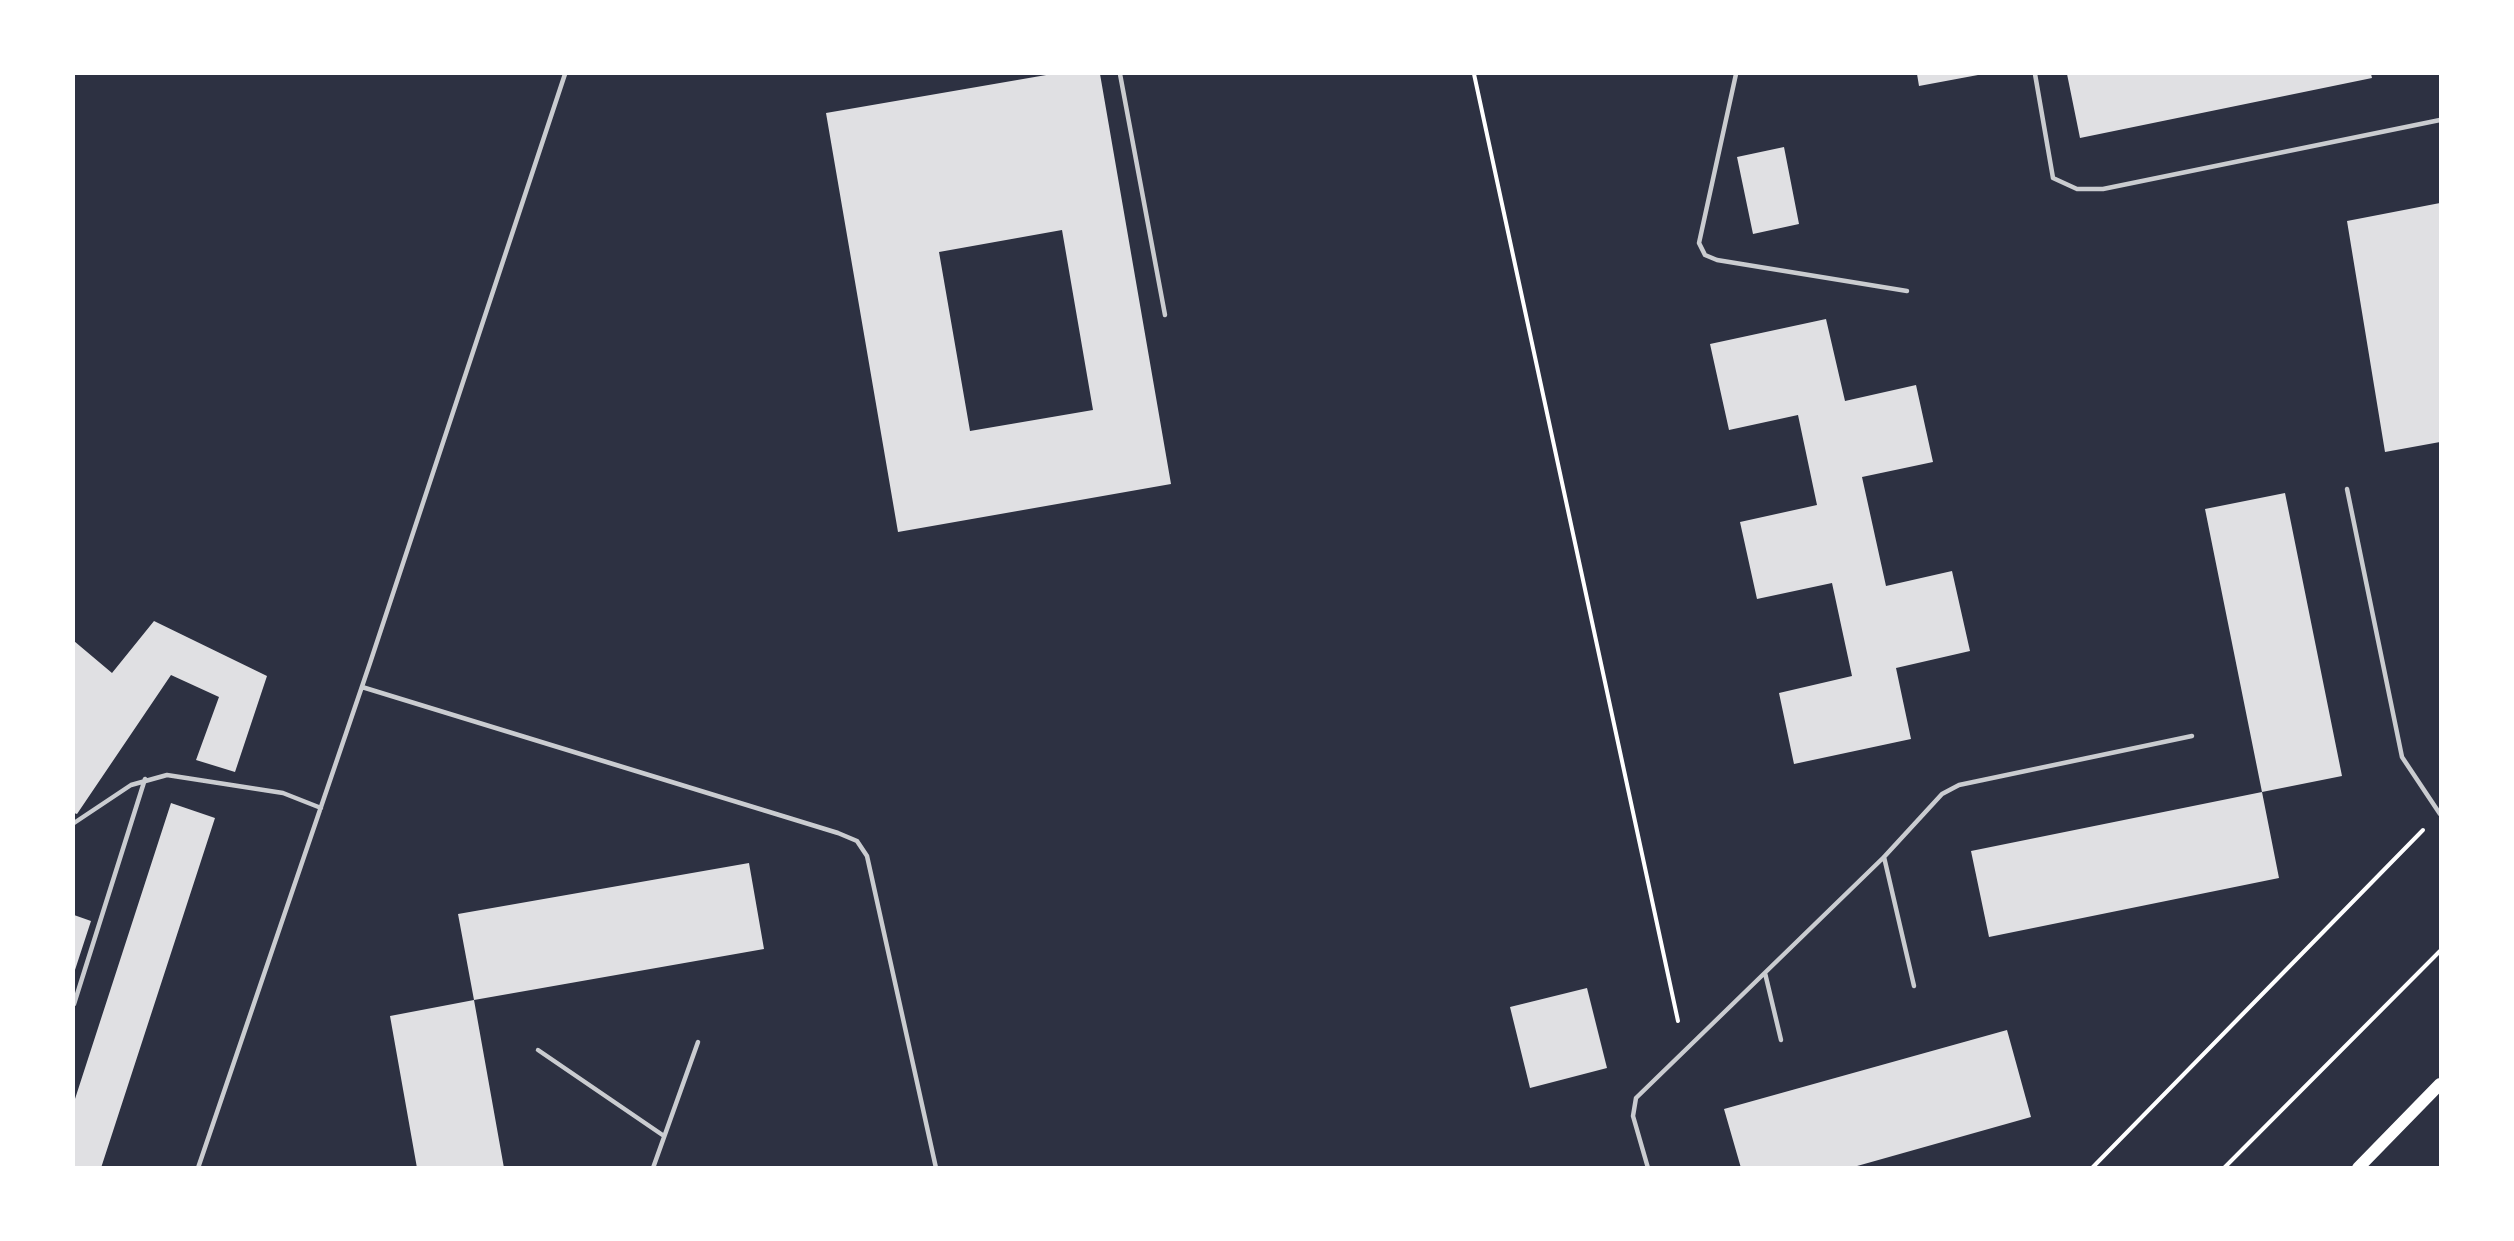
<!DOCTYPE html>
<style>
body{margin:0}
#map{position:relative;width:2514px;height:1241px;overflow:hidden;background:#2d3142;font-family:Barlow,sans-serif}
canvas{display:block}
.frame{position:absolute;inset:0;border:75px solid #fff;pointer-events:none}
</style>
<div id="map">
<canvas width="2514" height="1241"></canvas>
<div class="frame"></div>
</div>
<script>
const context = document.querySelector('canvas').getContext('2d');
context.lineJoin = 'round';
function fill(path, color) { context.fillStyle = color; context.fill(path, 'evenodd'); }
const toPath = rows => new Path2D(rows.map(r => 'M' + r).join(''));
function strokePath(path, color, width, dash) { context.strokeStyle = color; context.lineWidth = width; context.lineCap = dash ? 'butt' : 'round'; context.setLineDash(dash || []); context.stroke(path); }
const building = toPath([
 [1052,74,1100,74,1171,484,898,532,826,113],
 [1062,230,1093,410,970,431,939,252],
 [1917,74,1978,74,1978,75,1919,86],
 [2067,74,2371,74,2372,78,2080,138],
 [1784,147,1799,224,1753,234,1737,157],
 [2440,203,2440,442,2385,452,2347,221],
 [1826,319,1845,401,1916,385,1933,462,1862,477,1886,586,1952,571,1970,651,1896,668,1911,739,1794,764,1779,693,1852,676,1832,583,1757,599,1740,522,1817,505,1798,415,1729,430,1710,344],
 [2285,493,2342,776,2262,792,2205,509],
 [154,621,267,676,235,772,196,760,219,697,171,675,77,814,74,813,74,641,112,673],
 [2262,792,2279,878,1989,937,1971,851],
 [171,803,215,818,101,1168,74,1168,74,1102],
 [749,863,764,949,474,1000,458,914],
 [74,915,91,921,74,973],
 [1587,988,1607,1068,1530,1088,1510,1007],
 [474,1000,504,1168,417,1168,390,1016],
 [2007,1030,2031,1117,1850,1168,1741,1168,1724,1109]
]);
const path = toPath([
 [1474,74,1678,1021],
 [2092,1168,2423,830],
 [2224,1168,2440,951]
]);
const service = toPath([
 [1120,74,1165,315],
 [1736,74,1699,243,1705,255,1717,260,1907,291],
 [2035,74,2053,178,2077,189,2103,189,2440,120],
 [2347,489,2402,757,2440,814],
 [362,687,838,833,857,841,867,856,936,1168],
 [74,823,131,785,167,775,283,793,321,808],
 [1884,857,1914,986],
 [1765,973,1781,1040],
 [74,1004,145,779],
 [538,1050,664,1136],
 [198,1168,370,663,565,74],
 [653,1168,698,1042],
 [1648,1168,1633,1116,1636,1098,1884,857,1942,794,1959,785,2192,736]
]);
const secondary = toPath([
 [2358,1168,2440,1084]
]);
fill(building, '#e0e0e3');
strokePath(path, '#fff', 4);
strokePath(service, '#caccd0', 4.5);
strokePath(secondary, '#fff', 12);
</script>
